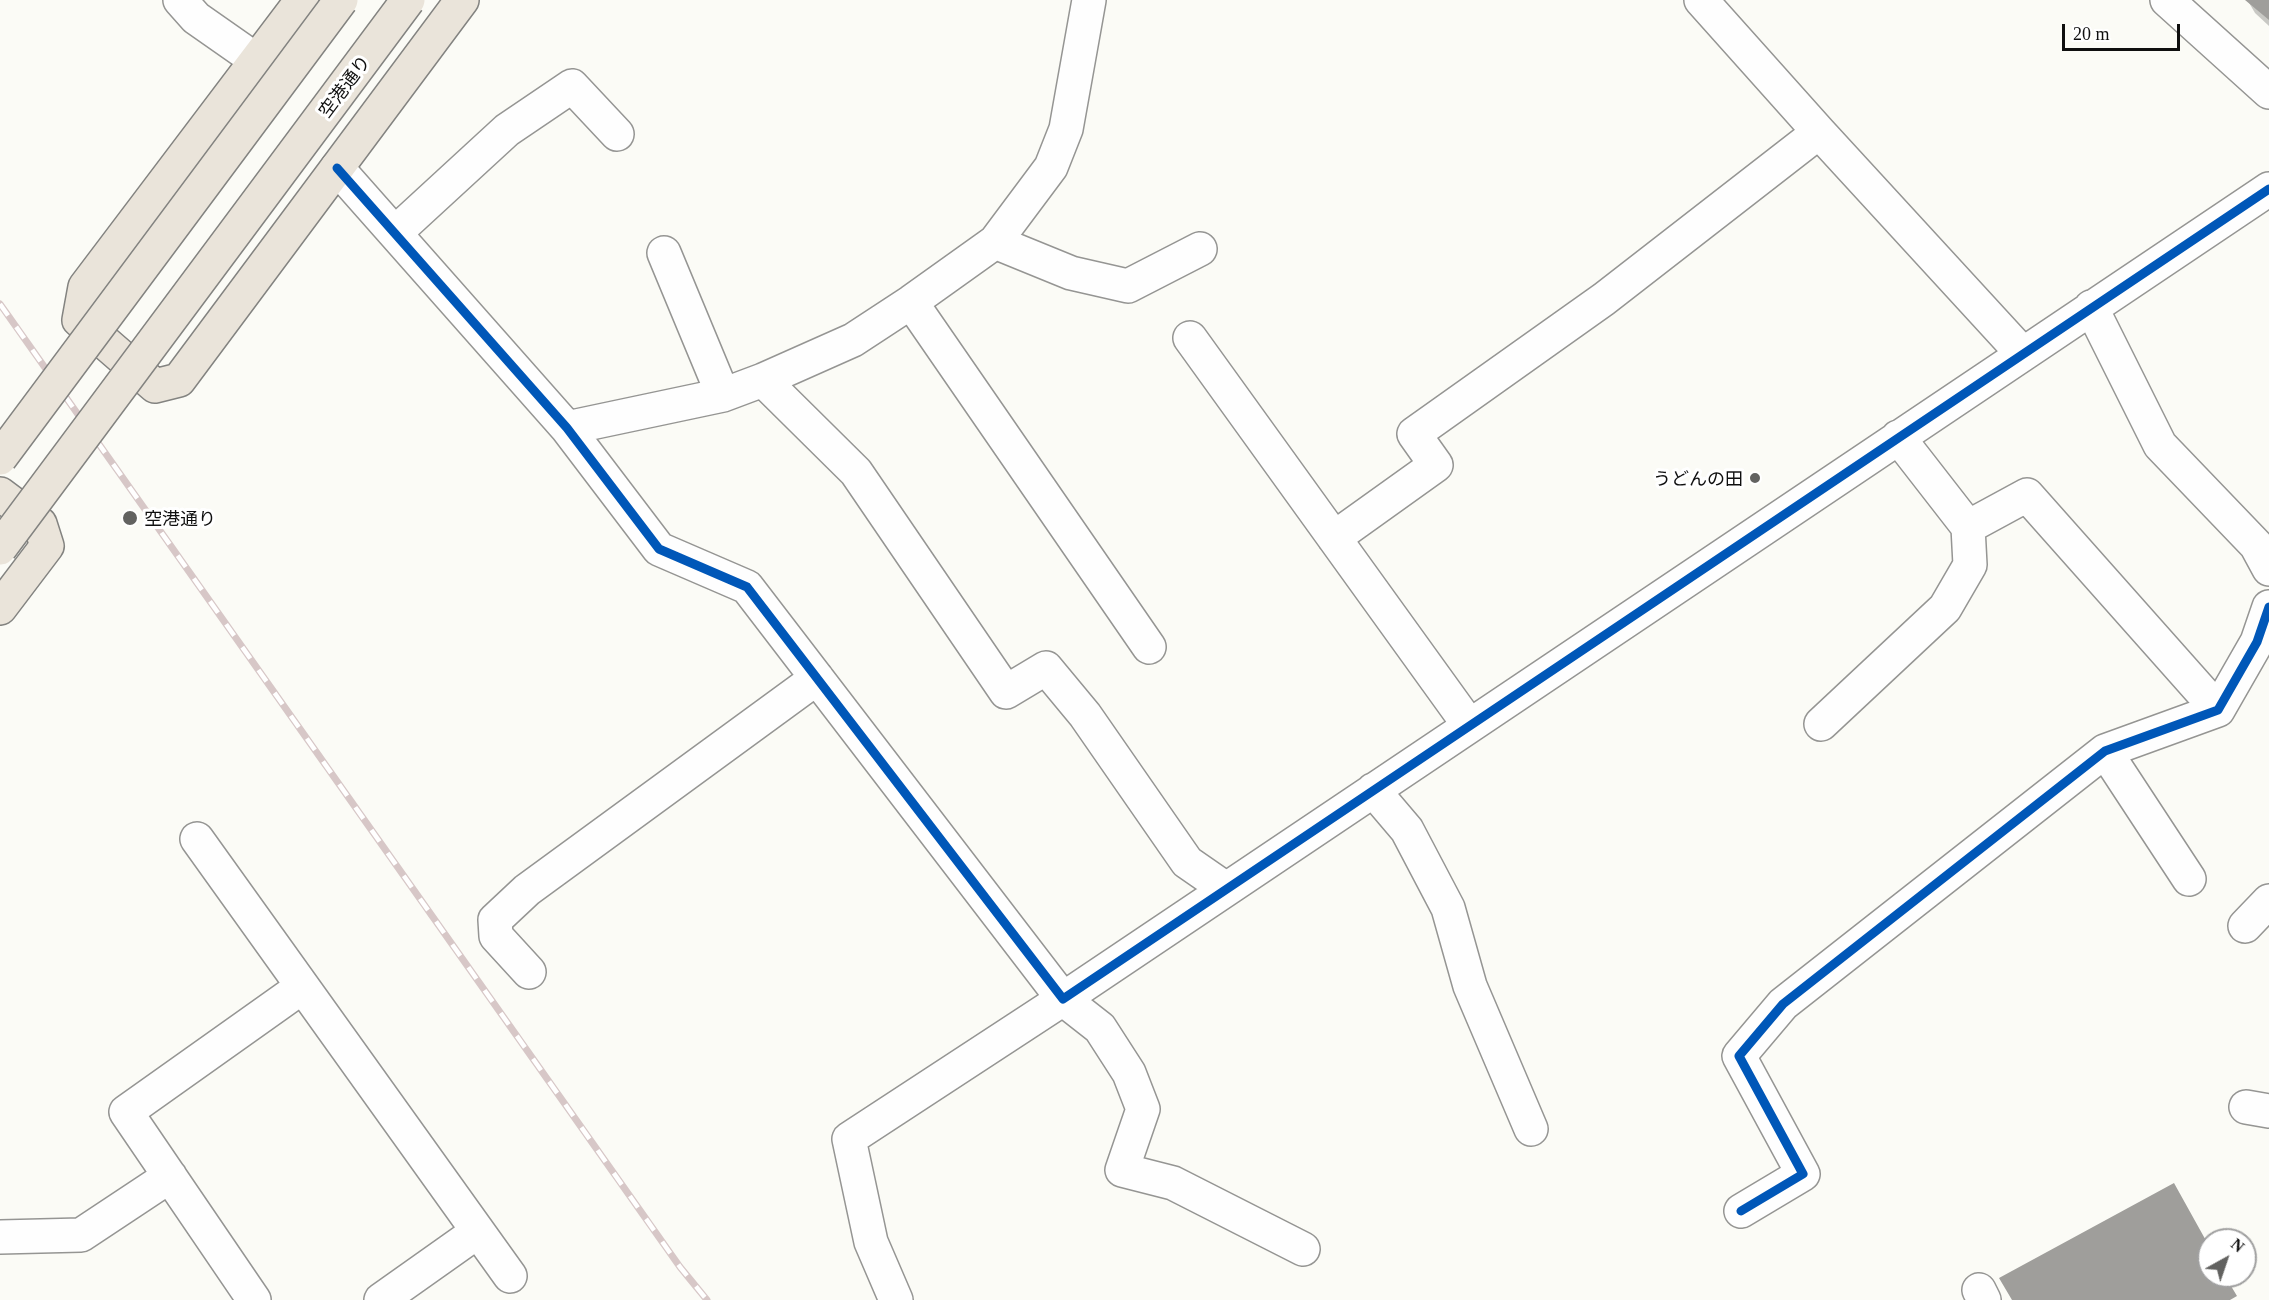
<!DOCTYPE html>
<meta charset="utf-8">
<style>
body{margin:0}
#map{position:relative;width:2269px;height:1300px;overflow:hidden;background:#fbfbf6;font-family:Georgia,serif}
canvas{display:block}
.north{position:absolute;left:2197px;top:1228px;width:60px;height:60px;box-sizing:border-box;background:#fff;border:2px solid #9f9f9f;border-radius:50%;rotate:40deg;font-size:16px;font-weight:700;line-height:24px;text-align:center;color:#0f0f0f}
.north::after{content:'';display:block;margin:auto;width:21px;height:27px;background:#626260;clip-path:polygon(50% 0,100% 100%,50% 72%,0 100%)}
.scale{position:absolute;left:2062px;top:24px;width:118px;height:27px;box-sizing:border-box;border:3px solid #0f0f0f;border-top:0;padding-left:8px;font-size:18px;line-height:21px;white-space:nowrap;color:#0f0f0f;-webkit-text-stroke:4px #fff;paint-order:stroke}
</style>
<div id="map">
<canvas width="2269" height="1300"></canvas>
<div class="north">N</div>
<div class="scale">20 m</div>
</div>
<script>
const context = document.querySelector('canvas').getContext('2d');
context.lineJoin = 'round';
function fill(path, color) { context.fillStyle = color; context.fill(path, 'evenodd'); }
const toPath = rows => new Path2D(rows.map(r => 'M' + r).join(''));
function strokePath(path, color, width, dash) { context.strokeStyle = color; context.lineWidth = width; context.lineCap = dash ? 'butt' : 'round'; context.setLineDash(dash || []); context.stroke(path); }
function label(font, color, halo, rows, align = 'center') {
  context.font = font + ' Georgia,"Noto Sans JP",serif'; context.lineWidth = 6; context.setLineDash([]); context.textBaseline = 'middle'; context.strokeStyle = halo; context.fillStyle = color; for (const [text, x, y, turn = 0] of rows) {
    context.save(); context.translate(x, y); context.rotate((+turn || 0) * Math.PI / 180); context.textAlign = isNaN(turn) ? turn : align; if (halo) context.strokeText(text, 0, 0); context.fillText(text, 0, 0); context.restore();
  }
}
const shadow = toPath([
 [2269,0,2269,26,2255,13,2248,1]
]);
const building = toPath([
 [2245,0,2269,0,2269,20],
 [2174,1183,2209,1246,2209,1276,2225,1276,2237,1296,2230,1300,2012,1300,1999,1278]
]);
const minor = toPath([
 [180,0,196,18,256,60],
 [1701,0,1819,132,2022,353],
 [2167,0,2269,92],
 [337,168,567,428,659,549,747,587,1063,999,2269,189],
 [395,233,507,130,572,86,617,134],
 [995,242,1071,273,1128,286,1200,249],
 [664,253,723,395],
 [911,302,1149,647],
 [2091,307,2160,445,2256,545,2269,569],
 [1190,338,1469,725],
 [763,380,856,472,1006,692,1046,668,1085,715,1187,862,1226,889],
 [567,428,723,395,763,380,853,340,911,302,995,242,1051,167,1066,129,1089,0],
 [1898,437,1968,527],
 [1334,538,1436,465,1414,434,1604,299,1819,132],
 [1821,724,1945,608,1970,565,1968,527,2027,495,2218,710],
 [2105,751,2189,879],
 [1373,790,1407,830,1448,908,1470,986,1531,1129],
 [197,839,510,1276],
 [2245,926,2269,901],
 [529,972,496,936,495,920,527,890,817,678],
 [2246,1107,2269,1111],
 [1741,1211,1803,1174,1739,1056,1783,1004,2105,751,2218,710,2257,642,2269,607],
 [0,1237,81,1235,170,1176],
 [1979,1290,1984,1300],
 [254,1300,126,1112,302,987],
 [381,1300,477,1232],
 [896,1300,871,1242,849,1139,1063,999,1100,1028,1129,1073,1143,1109,1122,1170,1173,1183,1303,1249]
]);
const trunk = toPath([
 [302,0,85,287,79,320,155,386,179,380,462,0],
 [0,494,40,524,47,546,0,608]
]);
const rail = toPath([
 [0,304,680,1267,707,1300]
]);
const trunkBridge = toPath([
 [0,458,341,0],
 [0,548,408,0]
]);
const cycleway = toPath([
 [337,168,567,428,659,549,747,587,1063,999,2269,189],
 [1741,1211,1803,1174,1739,1056,1783,1004,2105,751,2218,710,2257,642,2269,607]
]);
const markers = [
 [1755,478,6,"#626260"],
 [130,518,8,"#626260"]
];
const streetNames = [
 ["空港通り",344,86,-53]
];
const poiNames = [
 ["うどんの田",1743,478],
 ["空港通り",144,518,"left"]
];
fill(shadow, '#0003');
fill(building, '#9f9e9b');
strokePath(minor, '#959593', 36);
strokePath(trunk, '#838380', 36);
strokePath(minor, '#fefefe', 33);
strokePath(trunk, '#eae4da', 33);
strokePath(rail, '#d7c7c7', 7);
strokePath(rail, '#fff', 4.5, [14]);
strokePath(trunkBridge, '#838380', 36, []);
strokePath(trunkBridge, '#eae4da', 33);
strokePath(cycleway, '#0057b8', 9);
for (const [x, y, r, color] of markers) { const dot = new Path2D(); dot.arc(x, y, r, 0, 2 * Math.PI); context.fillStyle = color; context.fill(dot); strokePath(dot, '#fff', 2); }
label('18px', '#0f0f0f', '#fff', streetNames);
label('18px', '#0f0f0f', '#fff', poiNames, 'right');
</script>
